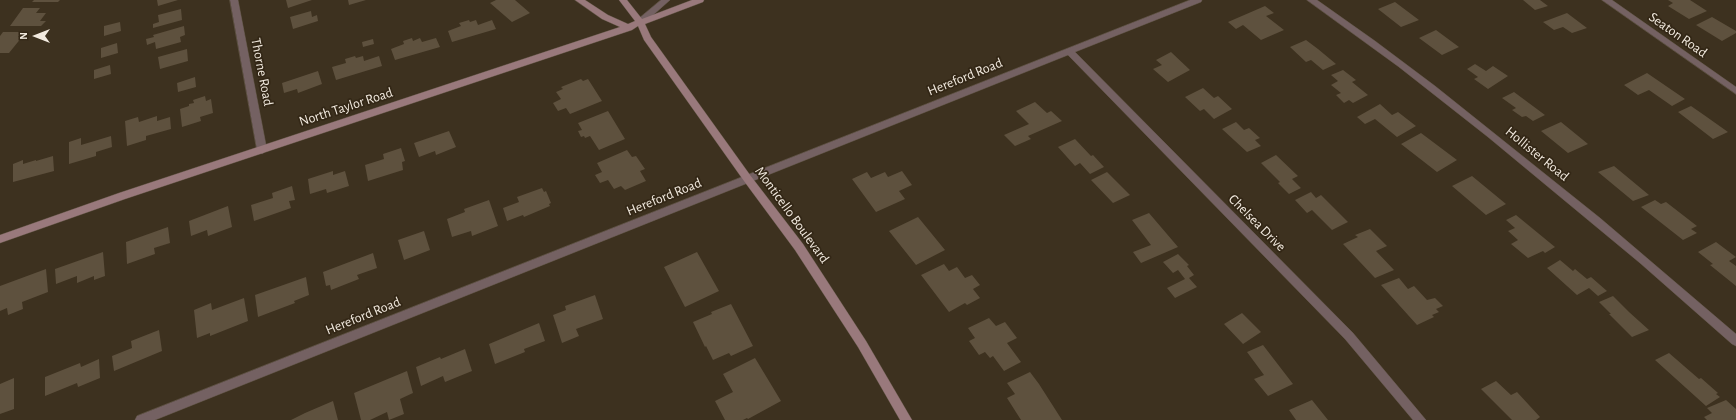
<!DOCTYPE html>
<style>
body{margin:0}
#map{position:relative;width:1736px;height:420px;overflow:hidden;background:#3d311f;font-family:"Alegreya Sans",sans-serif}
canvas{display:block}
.north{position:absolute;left:16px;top:16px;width:40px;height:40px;-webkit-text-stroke:3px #332716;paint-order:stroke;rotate:270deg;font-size:11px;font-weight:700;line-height:16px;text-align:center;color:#f2eadf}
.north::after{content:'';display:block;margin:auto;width:14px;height:18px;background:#f2eadf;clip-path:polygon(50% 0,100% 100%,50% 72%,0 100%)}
</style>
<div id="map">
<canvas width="1736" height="420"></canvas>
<div class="north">N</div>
</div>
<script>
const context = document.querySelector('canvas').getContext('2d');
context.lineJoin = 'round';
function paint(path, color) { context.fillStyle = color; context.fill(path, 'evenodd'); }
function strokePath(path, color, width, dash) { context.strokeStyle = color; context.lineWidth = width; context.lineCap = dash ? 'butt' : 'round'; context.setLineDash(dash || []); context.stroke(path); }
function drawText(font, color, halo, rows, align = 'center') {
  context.font = font + ' "Alegreya Sans",sans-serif'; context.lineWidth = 3.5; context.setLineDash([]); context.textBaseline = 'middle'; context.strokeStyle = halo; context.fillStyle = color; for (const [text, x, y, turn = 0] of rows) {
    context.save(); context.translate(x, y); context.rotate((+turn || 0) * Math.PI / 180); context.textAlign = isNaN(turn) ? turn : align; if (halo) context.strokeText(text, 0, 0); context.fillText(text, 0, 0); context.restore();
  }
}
const building = new Path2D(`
 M 34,0 L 60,0 L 58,2 L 32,2 Z
 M 157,0 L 178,0 L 158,6 Z
 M 286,0 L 312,0 L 288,8 Z
 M 348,0 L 366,0 L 349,5 Z
 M 496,0 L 515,0 L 530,13 L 512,22 L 490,3 Z
 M 1523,0 L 1540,0 L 1548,6 L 1535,10 Z
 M 1668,0 L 1690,0 L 1707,11 L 1689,19 L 1668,6 L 1673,3 Z
 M 1395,2 L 1419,20 L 1401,27 L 1378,9 Z
 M 1265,6 L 1274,13 L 1266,16 L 1284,30 L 1261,40 L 1243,25 L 1236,29 L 1228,22 Z
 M 23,8 L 40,8 L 36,13 L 46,13 L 40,21 L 46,21 L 41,26 L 10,26 Z
 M 181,9 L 182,20 L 153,28 L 153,24 L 159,22 L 158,15 Z
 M 311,11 L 312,17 L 317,15 L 318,21 L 293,29 L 290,17 Z
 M 1567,13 L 1587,28 L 1572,33 L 1563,27 L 1554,30 L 1543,22 Z
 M 1712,17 L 1736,31 L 1736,33 L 1722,41 L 1696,25 Z
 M 469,20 L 470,22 L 476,20 L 478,25 L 492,20 L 496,29 L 452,42 L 448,31 L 461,26 L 459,23 Z
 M 120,22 L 121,31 L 104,36 L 104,26 Z
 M 184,26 L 185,35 L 180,37 L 181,42 L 156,49 L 155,42 L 147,45 L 146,39 L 154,37 L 153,35 Z
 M 1436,30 L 1459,47 L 1442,55 L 1419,38 Z
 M 3,32 L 22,32 L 18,37 L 22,37 L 9,53 L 0,53 L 0,36 Z
 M 412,38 L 413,41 L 420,38 L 422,42 L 436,38 L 440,47 L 395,60 L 391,49 L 404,44 L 403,41 Z
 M 373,39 L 374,44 L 363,47 L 362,42 Z
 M 1306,40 L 1318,49 L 1336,64 L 1323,70 L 1311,60 L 1306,62 L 1290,47 Z
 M 117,43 L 118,53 L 101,58 L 101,48 Z
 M 187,49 L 188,61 L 160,69 L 158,57 Z
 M 1171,52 L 1190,70 L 1168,82 L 1153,69 L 1162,65 L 1156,60 Z
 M 355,56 L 356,58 L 363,56 L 364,61 L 379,56 L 382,66 L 336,80 L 332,67 L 346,63 L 345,59 Z
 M 1475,64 L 1486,71 L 1493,66 L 1508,76 L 1488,89 L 1474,79 L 1478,77 L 1467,69 Z
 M 110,65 L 111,74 L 94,79 L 94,70 Z
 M 1343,70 L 1356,80 L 1352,82 L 1368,95 L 1353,103 L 1349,100 L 1344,103 L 1336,95 L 1341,93 L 1331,85 L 1338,81 L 1331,75 Z
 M 318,71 L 322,84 L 298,93 L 297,89 L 284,93 L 282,83 Z
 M 1647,73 L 1685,99 L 1672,106 L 1649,90 L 1638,95 L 1624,85 Z
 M 195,77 L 196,87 L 178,92 L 177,83 Z
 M 581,79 L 583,81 L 588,79 L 602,101 L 570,114 L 566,108 L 558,111 L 553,103 L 561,99 L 556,92 L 563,89 L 561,87 Z
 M 1203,88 L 1214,98 L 1218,96 L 1232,109 L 1214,119 L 1204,109 L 1200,111 L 1185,97 Z
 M 1514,92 L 1545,115 L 1533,121 L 1526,116 L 1522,117 L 1512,110 L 1516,108 L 1502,98 Z
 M 205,96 L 206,101 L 211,99 L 213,113 L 200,117 L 201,121 L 182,127 L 180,109 L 189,106 L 189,104 L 194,103 L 193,100 Z
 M 1035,102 L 1047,113 L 1051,111 L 1062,121 L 1028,136 L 1031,139 L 1015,146 L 1004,135 L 1029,124 L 1016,111 Z
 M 1380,104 L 1392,115 L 1398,112 L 1416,126 L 1397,137 L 1375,119 L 1365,124 L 1357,117 Z
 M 1691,106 L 1704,115 L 1728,132 L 1713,139 L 1678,112 Z
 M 608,111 L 625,139 L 599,150 L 590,136 L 585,138 L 584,136 L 581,137 L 578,131 L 582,130 L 578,123 Z
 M 157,116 L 157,121 L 170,117 L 171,129 L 146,136 L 146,140 L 127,146 L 125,121 L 138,117 L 139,122 Z
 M 1236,122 L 1244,130 L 1249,128 L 1260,138 L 1255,140 L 1261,146 L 1247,152 L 1222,129 Z
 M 1561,122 L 1588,144 L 1568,153 L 1541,131 Z
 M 449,131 L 456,147 L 436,155 L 435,151 L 419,157 L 414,143 Z
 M 1421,133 L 1457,160 L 1437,172 L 1401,144 Z
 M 111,136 L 112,147 L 96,152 L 96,156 L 69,164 L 69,142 L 81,138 L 81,145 Z
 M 1075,139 L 1091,156 L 1093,155 L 1104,167 L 1090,174 L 1080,163 L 1075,166 L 1058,147 Z
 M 401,148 L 405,161 L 402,162 L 403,170 L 368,181 L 365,165 L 384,159 L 383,154 Z
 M 627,150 L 632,157 L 636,156 L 645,169 L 640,171 L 646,181 L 625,190 L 621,186 L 614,189 L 608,180 L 600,183 L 595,175 L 602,172 L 597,163 Z
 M 1276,155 L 1298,176 L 1292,179 L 1301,188 L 1289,194 L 1278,183 L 1280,182 L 1261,163 Z
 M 53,156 L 54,171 L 13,182 L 13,164 L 23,160 L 23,164 L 36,160 L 36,161 Z
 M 1614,166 L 1649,195 L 1633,201 L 1598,172 Z
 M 333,171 L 333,175 L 345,171 L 349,186 L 327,193 L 326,189 L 310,194 L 308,179 Z
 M 902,171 L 912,185 L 899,191 L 905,199 L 876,212 L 852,179 L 867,172 L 871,178 L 885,172 L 888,177 Z
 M 1107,172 L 1130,195 L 1113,203 L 1091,180 Z
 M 1472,176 L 1506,204 L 1486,215 L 1452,186 Z
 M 292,186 L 295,200 L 289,201 L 291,208 L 254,221 L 251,205 L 273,198 L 272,193 Z
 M 542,188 L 544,192 L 546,191 L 551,203 L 549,204 L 550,206 L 524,217 L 523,215 L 507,221 L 503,208 L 519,202 L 517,197 Z
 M 1311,192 L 1316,198 L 1321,195 L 1348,222 L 1332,230 L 1312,210 L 1307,213 L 1295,200 Z
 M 489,200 L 498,226 L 472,236 L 471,231 L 452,237 L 447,219 L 465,212 L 464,209 Z
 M 1655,200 L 1661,204 L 1666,202 L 1697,226 L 1691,229 L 1697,233 L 1683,240 L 1641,207 Z
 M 228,206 L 232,227 L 208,236 L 207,230 L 191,236 L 189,221 Z
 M 1149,213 L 1178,247 L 1141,263 L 1133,252 L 1151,245 L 1132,220 Z
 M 1516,215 L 1555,247 L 1545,253 L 1543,251 L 1528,258 L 1511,244 L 1518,240 L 1508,231 L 1515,228 L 1506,220 Z
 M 918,217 L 945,250 L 916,265 L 889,231 Z
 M 168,227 L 170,243 L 154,248 L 155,254 L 127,264 L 126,242 Z
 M 1370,229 L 1387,246 L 1376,251 L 1394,270 L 1375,278 L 1343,244 L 1358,237 L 1355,235 Z
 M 424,231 L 430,250 L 404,260 L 398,240 Z
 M 1716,242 L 1736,257 L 1729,261 L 1736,266 L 1736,286 L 1710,265 L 1713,264 L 1698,252 Z
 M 103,252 L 105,276 L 94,280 L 94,276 L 77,283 L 77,276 L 56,284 L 55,269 Z
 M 697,252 L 719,291 L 685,307 L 664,267 Z
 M 373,253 L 377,268 L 357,275 L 359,279 L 331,290 L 330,285 L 326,286 L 323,272 Z
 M 1178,254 L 1189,265 L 1187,266 L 1194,275 L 1189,278 L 1197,287 L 1175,298 L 1167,288 L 1185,279 L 1178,270 L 1173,273 L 1163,262 Z
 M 1560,260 L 1573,271 L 1575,269 L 1587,279 L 1591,277 L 1607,291 L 1598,296 L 1589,288 L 1577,295 L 1547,268 Z
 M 944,264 L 949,271 L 957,267 L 965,278 L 972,275 L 980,285 L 973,289 L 980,298 L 967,305 L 965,303 L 949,312 L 921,275 Z
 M 46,269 L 48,292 L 22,302 L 23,309 L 8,315 L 7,308 L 0,311 L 0,286 Z
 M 306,277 L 309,295 L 294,301 L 295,303 L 258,317 L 255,295 Z
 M 1399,278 L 1408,289 L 1414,286 L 1427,300 L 1435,298 L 1443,306 L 1436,309 L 1439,312 L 1432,315 L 1434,317 L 1417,325 L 1381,285 Z
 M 595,295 L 603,319 L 576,329 L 579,336 L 562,343 L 553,315 L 566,310 L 565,306 Z
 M 1613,296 L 1629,312 L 1649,330 L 1632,337 L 1609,314 L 1611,314 L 1599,302 Z
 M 244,298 L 248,321 L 210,336 L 210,333 L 197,338 L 194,310 L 211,303 L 212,310 Z
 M 731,304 L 753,346 L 731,356 L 729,353 L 713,360 L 706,346 L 705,347 L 693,322 L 712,314 L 711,312 Z
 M 1242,313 L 1261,332 L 1243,344 L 1224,324 Z
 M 989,318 L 996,326 L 1005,322 L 1017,338 L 1007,343 L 1021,362 L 1004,371 L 993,356 L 990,358 L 985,352 L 979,355 L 969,341 L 975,338 L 968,328 Z
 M 539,323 L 545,341 L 524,349 L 525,352 L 495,364 L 489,344 Z
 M 159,330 L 162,351 L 114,371 L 112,356 L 132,348 L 131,341 Z
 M 1263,345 L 1293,384 L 1268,396 L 1254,379 L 1264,375 L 1247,352 Z
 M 465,349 L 472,371 L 445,382 L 443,376 L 421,386 L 416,367 L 440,357 L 441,359 Z
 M 1669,353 L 1699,379 L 1701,378 L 1718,393 L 1716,394 L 1720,397 L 1706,406 L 1655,360 Z
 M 755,358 L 781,401 L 748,419 L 747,418 L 743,420 L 725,420 L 715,401 L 733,392 L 723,374 Z
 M 99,359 L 100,378 L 78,387 L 77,383 L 45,396 L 45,377 L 80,363 L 81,367 Z
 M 407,371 L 413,393 L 400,399 L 404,414 L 389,420 L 387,412 L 370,420 L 361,420 L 354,393 Z
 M 1030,372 L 1039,384 L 1062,420 L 1021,420 L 1007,398 L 1015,394 L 1007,383 Z
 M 14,378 L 14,409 L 0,414 L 0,384 Z
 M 1496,381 L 1511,395 L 1517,392 L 1540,417 L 1536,420 L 1512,420 L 1481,389 Z
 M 1312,400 L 1328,420 L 1296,420 L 1289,410 Z
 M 1726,400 L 1736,409 L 1736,420 L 1707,420 L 1704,417 L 1712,413 L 1707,408 Z
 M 333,401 L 338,420 L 291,420 L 305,413 Z`);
const street = new Path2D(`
 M 230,0 L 238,0 L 267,150 L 262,154 L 257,150 Z
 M 661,0 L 670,0 L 643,24 L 637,24 L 636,22 L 637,20 Z
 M 1190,0 L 1202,0 L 1201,2 L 1075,52 L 1353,333 L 1426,420 L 1413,420 L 1345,339 L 1068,55 L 155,420 L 135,420 L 137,416 Z
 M 1307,0 L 1317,0 L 1375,41 L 1435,86 L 1600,218 L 1736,334 L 1736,346 L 1732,344 L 1640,263 L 1488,137 L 1399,67 Z
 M 1602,0 L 1612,0 L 1736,87 L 1736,94 Z`);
const secondary = new Path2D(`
 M 575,0 L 585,0 L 608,15 L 628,24 L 635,21 L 619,0 L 627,0 L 642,19 L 692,0 L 704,0 L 703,2 L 645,24 L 651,37 L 750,175 L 803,244 L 866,341 L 912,420 L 900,420 L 858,347 L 795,250 L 744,181 L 644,40 L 638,26 L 632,30 L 125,199 L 0,243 L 0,235 L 119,193 L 620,27 L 602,19 Z`);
const streetNames = [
 ["Seaton Road",1678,35,35],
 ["Thorne Road",262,72,79],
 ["Hereford Road",965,77,-22],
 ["North Taylor Road",346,107,-18],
 ["Hollister Road",1537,154,39],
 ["Hereford Road",664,197,-22],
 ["Monticello Boulevard",792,215,54],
 ["Chelsea Drive",1257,223,45],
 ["Hereford Road",363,316,-22]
];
paint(building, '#5e513e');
strokePath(street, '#5a4f3e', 1);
strokePath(secondary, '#5a4f3e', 1);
paint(street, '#746162');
paint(secondary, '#99797c');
drawText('14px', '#f2eadf', '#332716', streetNames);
</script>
